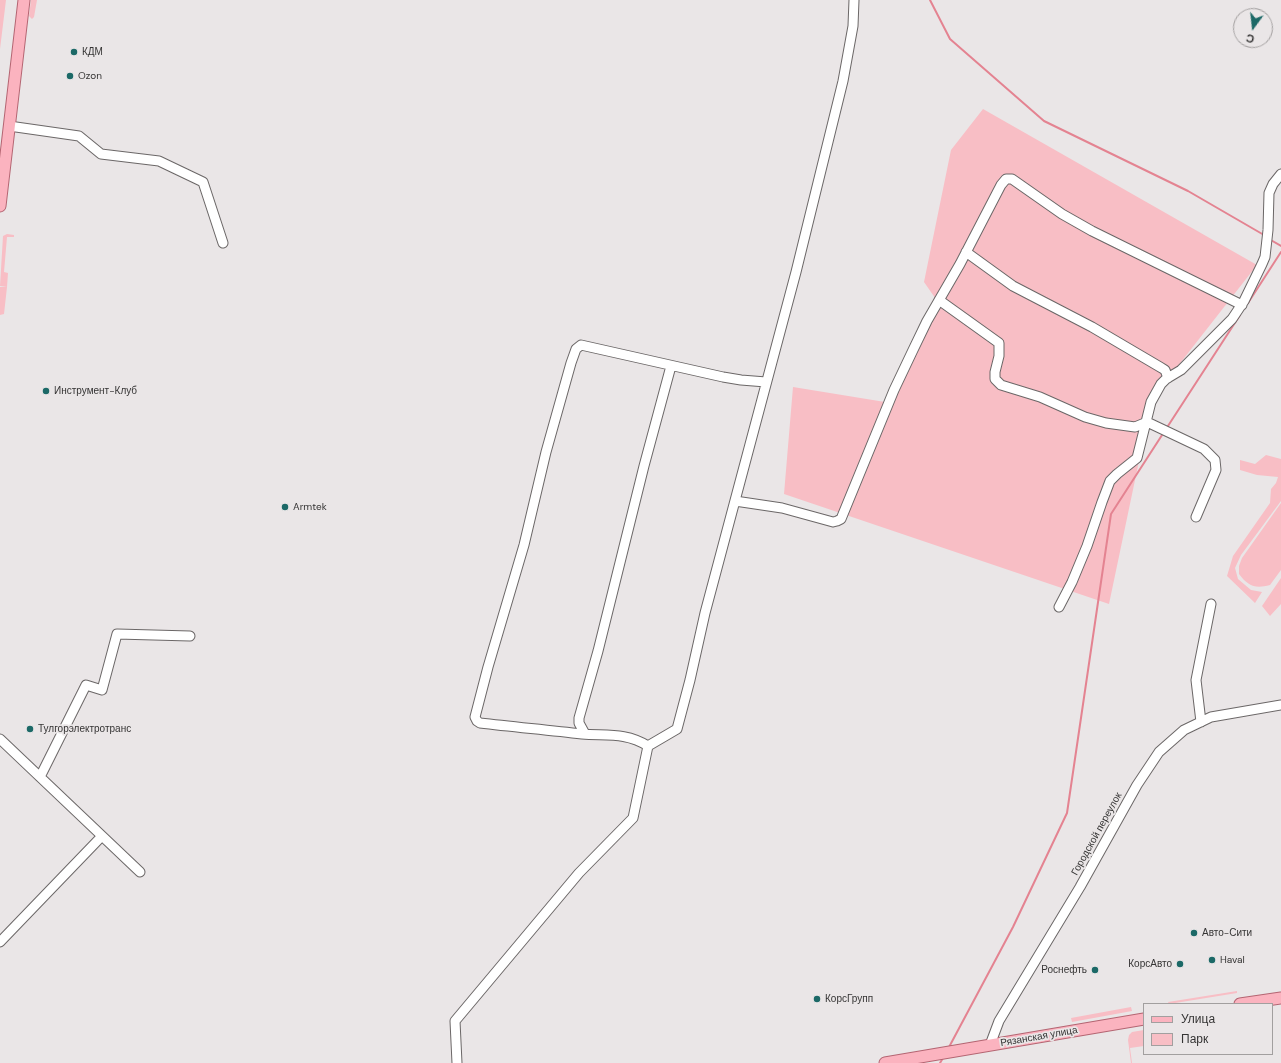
<!DOCTYPE html>
<meta charset="utf-8">
<style>
body{margin:0}
#map{position:relative;width:1281px;height:1063px;overflow:hidden;background:#eae6e7;font-family:"DM Sans",sans-serif}
canvas{display:block}
.legend{position:absolute;left:1143px;top:1003px;width:130px;height:52px;box-sizing:border-box;background:#eae6e7;border:1px solid #a29f9f;margin:0;padding:5px 7px;list-style:none;font-size:12px;color:#353434}
.legend li{display:flex;align-items:center;gap:8px;height:20px}
.legend b{width:20px;border:1px solid #a29f9f}
.north{position:absolute;left:1233px;top:8px;width:40px;height:40px;box-sizing:border-box;background:#eae6e7;border:1px solid #a29f9f;border-radius:50%;rotate:195deg;font-size:11px;font-weight:700;line-height:16px;text-align:center;color:#353434}
.north::after{content:'';display:block;margin:auto;width:14px;height:18px;background:#1c6967;clip-path:polygon(50% 0,100% 100%,50% 72%,0 100%)}
</style>
<div id="map">
<canvas width="1281" height="1063"></canvas>
<ul class="legend">
<li><b style="height:5px;background:#fbb3bf"></b>Улица</li>
<li><b style="height:11px;background:#f8bec5"></b>Парк</li>
</ul>
<div class="north">С</div>
</div>
<script>
const context = document.querySelector('canvas').getContext('2d');
context.lineJoin = 'round';
function paint(path, color) { context.fillStyle = color; context.fill(path, 'evenodd'); }
function strokePath(path, color, width, dash) { context.strokeStyle = color; context.lineWidth = width; context.lineCap = dash ? 'butt' : 'round'; context.setLineDash(dash || []); context.stroke(path); }
function drawText(font, color, halo, rows, align = 'center') {
  context.font = font + ' "DM Sans",sans-serif'; context.lineWidth = 3.5; context.setLineDash([]); context.textBaseline = 'middle'; context.strokeStyle = halo; context.fillStyle = color; for (const [text, x, y, turn = 0] of rows) {
    context.save(); context.translate(x, y); context.rotate((+turn || 0) * Math.PI / 180); context.textAlign = isNaN(turn) ? turn : align; if (halo) context.strokeText(text, 0, 0); context.fillText(text, 0, 0); context.restore();
  }
}
const green = new Path2D(`
 M 0,0 L 6,0 L 0,49 Z
 M 31,0 L 37,0 L 34,17 L 32,19 L 29,16 Z
 M 983,109 L 1257,265 L 1152,399 L 1109,604 L 784,494 L 793,387 L 885,402 L 940,305 L 924,282 L 951,150 Z
 M 7,234 L 14,235 L 14,237 L 7,237 L 4,272 L 8,273 L 7,287 L 0,286 L 3,236 Z
 M 0,287 L 7,287 L 4,314 L 0,315 Z
 M 1266,455 L 1281,459 L 1281,501 L 1241,555 L 1235,568 L 1238,579 L 1251,590 L 1262,592 L 1255,603 L 1227,576 L 1233,556 L 1270,503 L 1271,489 L 1276,483 L 1278,477 L 1257,475 L 1240,470 L 1240,460 L 1255,464 Z
 M 1281,503 L 1281,570 L 1270,585 C 1255,589 1248,586 1239,574 L 1239,566 L 1242,558 Z
 M 1281,578 L 1281,604 L 1270,616 L 1262,606 Z
 M 1237,991 L 1237,993 L 1169,1004 L 1168,1002 Z
 M 1131,1007 L 1132,1011 L 1072,1022 L 1071,1018 Z
 M 1144,1030 L 1144,1046 L 1130,1048 L 1132,1063 L 1131,1063 L 1128,1040 L 1129,1035 L 1132,1032 Z`);
const stream = new Path2D(`
 M 930,0 L 950,39 L 1044,121 L 1188,191 L 1264,235
 M 1269,239 L 1281,246
 M 1248,303 L 1281,252
 M 1166,429 L 1240,315
 M 948,1049 L 1013,927 L 1067,813 L 1111,514 L 1164,432
 M 940,1063 L 943,1058`);
const minor = new Path2D(`
 M 9,126 L 79,136 L 101,154 L 159,161 L 203,182 L 223,243
 M 966,252 L 1013,286 L 1092,327 L 1160,367 L 1165,370 L 1168,378
 M 939,300 L 999,343 L 999,356 L 995,372 L 995,379 L 1001,385 L 1040,397 L 1085,417 L 1106,423 L 1135,427 L 1147,422
 M 1147,422 L 1204,449 L 1215,460 L 1216,470 L 1196,517
 M 735,501 L 782,508 L 833,522 L 837,521 L 841,519 L 894,390 L 913,350 L 927,321 L 960,264 L 1001,185 L 1006,179 L 1012,179 L 1062,214 L 1092,231 L 1242,305
 M 1059,607 L 1072,582 L 1087,546 L 1102,502 L 1110,481 L 1117,474 L 1137,458 L 1151,402 L 1161,384 L 1166,379 L 1181,370 L 1232,319 L 1244,301 L 1262,264 L 1265,257 L 1268,230 L 1269,193 L 1273,184 L 1281,174
 M 1201,722 L 1196,680 L 1211,604
 M 585,734 L 579,723 L 579,718 L 598,651 L 644,466 L 671,366
 M 0,739 L 140,872
 M 648,746 C 626,732 606,736 582,734 C 548,730 514,727 480,723 L 477,721 L 475,717 L 488,667 L 524,545 L 546,452 L 571,363 L 576,349 L 581,345 L 723,377 L 741,380 L 766,382
 M 40,777 L 86,685 L 102,690 L 117,634 L 190,636
 M 0,942 L 102,836
 M 990,1045 L 999,1021 L 1080,887 L 1137,785 L 1159,752 L 1184,730 L 1211,717 L 1281,705
 M 457,1063 L 455,1021 L 579,873 L 633,818 L 648,746 L 677,729 L 690,680 L 705,613 L 796,272 L 843,81 L 853,26 L 854,0`);
const major = new Path2D(`
 M 0,206 L 24,0
 M 1240,1004 L 1281,998
 M 885,1063 L 1144,1019`);
const markers = [
 [74,52,4,"#1c6967"],
 [70,76,4,"#1c6967"],
 [46,391,4,"#1c6967"],
 [285,507,4,"#1c6967"],
 [30,729,4,"#1c6967"],
 [1194,933,4,"#1c6967"],
 [1212,960,4,"#1c6967"],
 [1180,964,4,"#1c6967"],
 [1095,970,4,"#1c6967"],
 [817,999,4,"#1c6967"]
];
const poiNames = [
 ["КДМ",82,52],
 ["Ozon",78,76],
 ["Инструмент-Клуб",54,391],
 ["Armtek",293,507],
 ["Тулгорэлектротранс",38,729],
 ["Авто-Сити",1202,933],
 ["Haval",1220,960],
 ["КорсАвто",1172,964,"right"],
 ["Роснефть",1087,970,"right"],
 ["КорсГрупп",825,999]
];
const streetNames = [
 ["Городской переулок",1097,834,-61],
 ["Рязанская улица",1039,1037,-10]
];
paint(green, '#f8bec5');
strokePath(stream, '#e48391', 2);
strokePath(minor, '#6b6767', 11);
strokePath(major, '#b46572', 13);
strokePath(minor, '#fff', 9);
strokePath(major, '#fbb3bf', 11);
for (const [x, y, r, color] of markers) { const dot = new Path2D(); dot.arc(x, y, r, 0, 2 * Math.PI); context.fillStyle = color; context.fill(dot); strokePath(dot, '#eae6e7', 1.5); }
drawText('10px', '#353434', '#eae6e7', poiNames, 'left');
drawText('10px', '#353434', '#eae6e7', streetNames);
</script>
